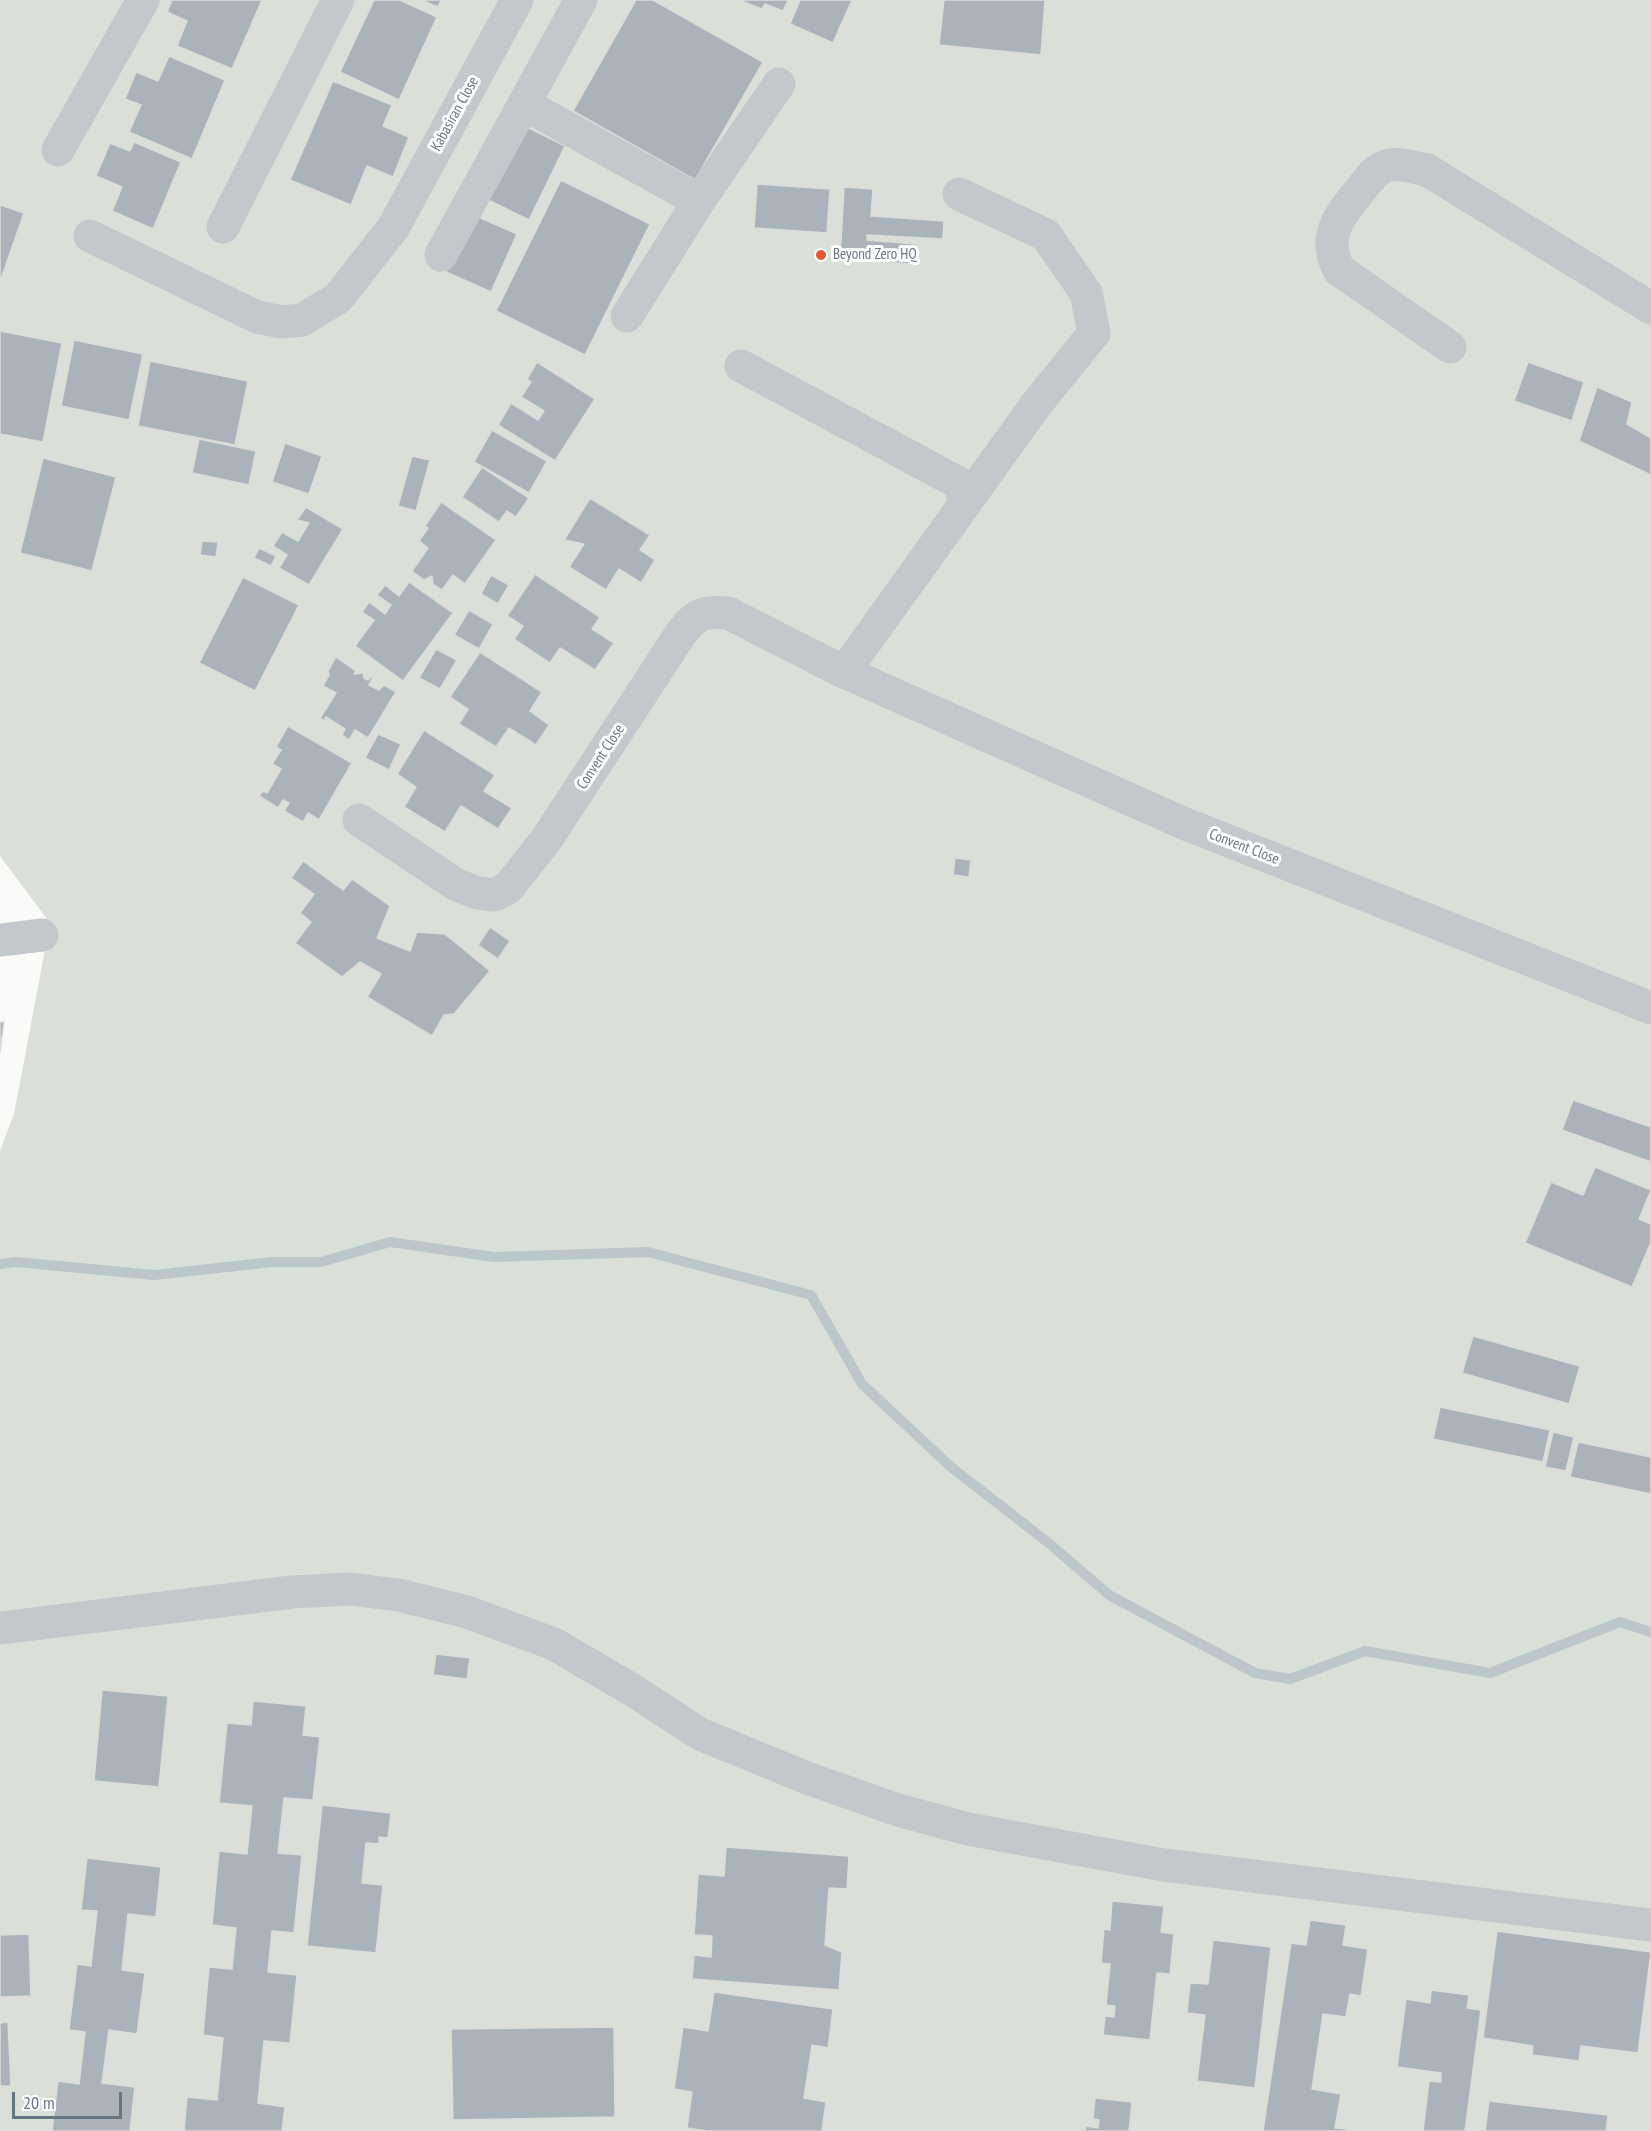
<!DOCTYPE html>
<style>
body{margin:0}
#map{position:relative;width:1651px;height:2131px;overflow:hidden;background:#fafaf8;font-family:"PT Sans Narrow",sans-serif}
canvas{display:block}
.scale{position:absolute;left:12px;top:2092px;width:110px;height:27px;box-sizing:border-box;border:3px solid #657683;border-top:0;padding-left:8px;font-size:18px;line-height:21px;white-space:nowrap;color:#657683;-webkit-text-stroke:4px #fff;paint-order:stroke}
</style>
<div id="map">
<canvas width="1651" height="2131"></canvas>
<div class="scale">20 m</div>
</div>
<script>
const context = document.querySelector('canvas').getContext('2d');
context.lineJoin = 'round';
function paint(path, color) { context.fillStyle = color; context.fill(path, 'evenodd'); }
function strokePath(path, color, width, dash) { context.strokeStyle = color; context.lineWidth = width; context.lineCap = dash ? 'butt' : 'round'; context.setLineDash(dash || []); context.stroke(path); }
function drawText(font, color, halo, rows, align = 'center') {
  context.font = font + ' "PT Sans Narrow",sans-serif'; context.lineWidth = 6; context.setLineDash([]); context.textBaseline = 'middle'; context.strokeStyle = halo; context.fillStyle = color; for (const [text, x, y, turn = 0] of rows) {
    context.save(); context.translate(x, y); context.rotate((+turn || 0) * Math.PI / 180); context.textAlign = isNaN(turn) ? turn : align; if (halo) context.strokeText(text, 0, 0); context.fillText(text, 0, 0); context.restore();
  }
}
const green = new Path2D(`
 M 0,0 L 1651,0 L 1651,2131 L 0,2131 L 0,1151 L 14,1114 L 50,923 L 0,856 Z`);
const stream = new Path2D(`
 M 0,1264 L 16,1262 L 154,1275 L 272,1262 L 321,1262 L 390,1242 L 494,1257 L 648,1252 L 811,1295 L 862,1384 L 951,1467 L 1050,1544 L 1109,1595 L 1255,1673 L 1290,1679 L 1365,1651 L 1490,1673 L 1620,1622 L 1651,1632`);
const building = new Path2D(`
 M 172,0 L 262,0 L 232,69 L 177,46 L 187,21 L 167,12 Z
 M 374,0 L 400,0 L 437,17 L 399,100 L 340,72 Z
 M 421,0 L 441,0 L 438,7 Z
 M 636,0 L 653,0 L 763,62 L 695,180 L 573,111 Z
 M 739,0 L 788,0 L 783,11 L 765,4 L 762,9 Z
 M 800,0 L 852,0 L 833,43 L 790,24 Z
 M 944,0 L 1045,0 L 1041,55 L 939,45 Z
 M 169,56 L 225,80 L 192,159 L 129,132 L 141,105 L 125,99 L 136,72 L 158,81 Z
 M 333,81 L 392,105 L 383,126 L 409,137 L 393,177 L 367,166 L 351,205 L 290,180 Z
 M 521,124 L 565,146 L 529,220 L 484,198 Z
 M 134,142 L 181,162 L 153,229 L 112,211 L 122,187 L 96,176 L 110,143 L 130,151 Z
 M 561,180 L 650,224 L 585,355 L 496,311 Z
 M 757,184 L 830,189 L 827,233 L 754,228 Z
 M 844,187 L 873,189 L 871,216 L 944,221 L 943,239 L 867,235 L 867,240 L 916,244 L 915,264 L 840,260 Z
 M 0,205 L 24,213 L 1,279 L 0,279 Z
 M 472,214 L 517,234 L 491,292 L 446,272 Z
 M 0,331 L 62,343 L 43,442 L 0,434 Z
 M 74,340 L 143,354 L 129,420 L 61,406 Z
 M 150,361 L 248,381 L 235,445 L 138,426 Z
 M 537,362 L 595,399 L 555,461 L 498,425 L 511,403 L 538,420 L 544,411 L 521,397 L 531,382 L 527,379 Z
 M 1528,362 L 1584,382 L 1572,421 L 1514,401 Z
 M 1597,387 L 1632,402 L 1627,424 L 1651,438 L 1651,475 L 1579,441 Z
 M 492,430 L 547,461 L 529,493 L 474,462 Z
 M 199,439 L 256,451 L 249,485 L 192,473 Z
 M 285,443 L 322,456 L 309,494 L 272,482 Z
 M 412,456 L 430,460 L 416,511 L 398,506 Z
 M 43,458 L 116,477 L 92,571 L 20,553 Z
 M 482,467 L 529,498 L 516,517 L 507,511 L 499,522 L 462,497 Z
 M 590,498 L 650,535 L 640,550 L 655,560 L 641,583 L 619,569 L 606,590 L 569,567 L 584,544 L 564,540 Z
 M 441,502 L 496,540 L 465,584 L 453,575 L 442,590 L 433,584 L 432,576 L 424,580 L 412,571 L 428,548 L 419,541 L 428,528 L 425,526 Z
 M 306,507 L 343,529 L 309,585 L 279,568 L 287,555 L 273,546 L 282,532 L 298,541 L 309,523 L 297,520 Z
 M 202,541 L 218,542 L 216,557 L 200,555 Z
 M 259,548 L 276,556 L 271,566 L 254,558 Z
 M 535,574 L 600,617 L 592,629 L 614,643 L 595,670 L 560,648 L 550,663 L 514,639 L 523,626 L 507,616 Z
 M 491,575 L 509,585 L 498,604 L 481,594 Z
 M 243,577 L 299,605 L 255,691 L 199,663 Z
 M 409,582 L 453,613 L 403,681 L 355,646 L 374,620 L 362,612 L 369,602 L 385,614 L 391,605 L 377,595 L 385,585 L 399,596 Z
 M 469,610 L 493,624 L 479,649 L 454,635 Z
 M 436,649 L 457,660 L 440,689 L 419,678 Z
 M 480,652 L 542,692 L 530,711 L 549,725 L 536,745 L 509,728 L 496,747 L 459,724 L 468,709 L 450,697 Z
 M 336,657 L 356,671 L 354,674 L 363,673 L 364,678 L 368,680 L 371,676 L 373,677 L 369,685 L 379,690 L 384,685 L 396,692 L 368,738 L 355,730 L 349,740 L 342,735 L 345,729 L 326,717 L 324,721 L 320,718 L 336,693 L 323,686 L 329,675 L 328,671 Z
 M 288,726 L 352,763 L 319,820 L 308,813 L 303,822 L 284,811 L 289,803 L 283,800 L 278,808 L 259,796 L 263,791 L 267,793 L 281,769 L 272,764 L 281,750 L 276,747 Z
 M 424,730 L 495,775 L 484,791 L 512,808 L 498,829 L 461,806 L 445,832 L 404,807 L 416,787 L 397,774 Z
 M 378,734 L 401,744 L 389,770 L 365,758 Z
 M 955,858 L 971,860 L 969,877 L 953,875 Z
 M 303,861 L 343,890 L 352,879 L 390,906 L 377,938 L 410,951 L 417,932 L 445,934 L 490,971 L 454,1014 L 444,1015 L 432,1036 L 367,997 L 381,974 L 360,962 L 342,977 L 295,943 L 311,922 L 300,913 L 314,894 L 291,878 Z
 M 490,927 L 510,941 L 498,959 L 478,945 Z
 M 0,1022 L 4,1022 L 0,1053 Z
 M 1573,1100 L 1651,1127 L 1651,1162 L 1562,1130 Z
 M 1595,1167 L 1651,1190 L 1639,1219 L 1651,1224 L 1651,1242 L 1632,1287 L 1525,1243 L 1551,1182 L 1583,1195 Z
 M 1473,1336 L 1580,1366 L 1569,1404 L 1462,1373 Z
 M 1440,1407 L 1550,1430 L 1543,1462 L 1433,1439 Z
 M 1553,1432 L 1574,1437 L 1566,1471 L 1545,1467 Z
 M 1578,1442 L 1651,1457 L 1651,1494 L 1570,1477 Z
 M 436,1654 L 470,1658 L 467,1679 L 433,1675 Z
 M 102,1690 L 168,1696 L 159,1787 L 94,1781 Z
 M 253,1701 L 306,1706 L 303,1735 L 320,1737 L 313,1800 L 284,1798 L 278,1853 L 302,1855 L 294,1933 L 272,1931 L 268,1972 L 297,1975 L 290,2043 L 264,2041 L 258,2103 L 285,2107 L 282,2131 L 184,2131 L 187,2097 L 217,2100 L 223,2038 L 203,2035 L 209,1967 L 232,1969 L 236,1928 L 212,1925 L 219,1851 L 247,1854 L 252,1806 L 219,1803 L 227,1723 L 251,1725 Z
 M 322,1805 L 391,1813 L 388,1838 L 379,1837 L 379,1844 L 366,1843 L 362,1883 L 383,1885 L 376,1953 L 307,1946 Z
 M 726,1847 L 849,1856 L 847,1889 L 829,1888 L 825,1945 L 842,1952 L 839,1990 L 692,1979 L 694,1955 L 711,1957 L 712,1936 L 694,1935 L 698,1874 L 724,1876 Z
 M 87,1858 L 161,1867 L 156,1917 L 128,1914 L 122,1970 L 145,1973 L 137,2034 L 109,2030 L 102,2083 L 135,2087 L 130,2131 L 52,2131 L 58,2081 L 79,2084 L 85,2032 L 69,2030 L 77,1964 L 91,1966 L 97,1911 L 81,1910 Z
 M 1112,1901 L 1164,1906 L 1161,1932 L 1174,1934 L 1170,1974 L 1157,1973 L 1150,2040 L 1103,2035 L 1105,2016 L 1114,2017 L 1115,2006 L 1106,2005 L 1110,1964 L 1101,1963 L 1104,1929 L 1110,1930 Z
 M 1310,1920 L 1346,1925 L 1343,1945 L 1368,1949 L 1361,1996 L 1350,1994 L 1346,2017 L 1323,2014 L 1312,2089 L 1341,2094 L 1335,2128 L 1346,2129 L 1346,2131 L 1263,2131 L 1291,1943 L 1306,1945 Z
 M 1497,1931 L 1651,1952 L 1638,2053 L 1581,2046 L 1579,2061 L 1532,2055 L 1533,2046 L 1483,2038 Z
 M 29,1934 L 31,1996 L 0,1997 L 0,1935 Z
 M 1213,1940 L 1271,1947 L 1255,2088 L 1197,2081 L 1205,2015 L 1187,2013 L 1190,1983 L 1208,1984 Z
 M 1431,1990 L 1469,1995 L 1467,2008 L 1481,2010 L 1465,2131 L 1423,2131 L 1429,2081 L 1441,2082 L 1441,2073 L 1397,2067 L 1406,1999 L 1430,2003 Z
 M 714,1992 L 833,2009 L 828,2048 L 812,2045 L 804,2098 L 826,2102 L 822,2131 L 707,2131 L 687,2128 L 692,2092 L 674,2089 L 683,2027 L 708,2031 Z
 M 8,2022 L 11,2086 L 0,2086 L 0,2023 Z
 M 614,2027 L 615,2117 L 453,2120 L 451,2029 Z
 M 1095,2098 L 1132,2102 L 1129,2131 L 1085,2131 L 1086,2126 L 1098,2128 L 1099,2120 L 1093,2119 Z
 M 1489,2101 L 1608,2115 L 1606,2131 L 1485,2131 Z`);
const minor = new Path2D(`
 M 524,104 L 699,201
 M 58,150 L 143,0
 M 223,227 L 338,0
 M 90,236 L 257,317 L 282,322 L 302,320 L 338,298 L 393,228 L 517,0
 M 441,255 L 581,0
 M 627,316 L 699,201 L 779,84
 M 1450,347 L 1339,270 C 1321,235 1341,214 1362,188 C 1370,178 1377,167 1390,165 C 1402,163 1415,168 1427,170 L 1651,308
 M 741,366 L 959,483 L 965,503
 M 844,672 L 1035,406 L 1094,333 L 1086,293 L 1046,235 L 959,194
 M 359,820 L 455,884 L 477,893 L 495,895 L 508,888 L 546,840 L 680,635 C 696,614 701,611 728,613 L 844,672 L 1183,823 L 1651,1008
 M 0,940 L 42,935
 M 0,1628 L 292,1592 L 350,1589 L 398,1595 L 467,1612 L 554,1644 L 634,1691 L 700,1734 L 807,1778 L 898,1810 L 968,1829 L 1164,1865 L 1651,1925`);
const markers = [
 [821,255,6,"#e4572e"]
];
const streetNames = [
 ["Kabasiran Close",455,114,-61],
 ["Convent Close",601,757,-57],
 ["Convent Close",1244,847,21]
];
const poiNames = [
 ["Beyond Zero HQ",833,255]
];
paint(green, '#dadfd7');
strokePath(stream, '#bbc7cb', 10);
paint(building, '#aab3b9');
strokePath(building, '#dcdcda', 1.5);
strokePath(minor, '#c3c8cc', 33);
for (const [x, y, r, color] of markers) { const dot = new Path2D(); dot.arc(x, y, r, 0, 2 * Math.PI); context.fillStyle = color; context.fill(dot); strokePath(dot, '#fff', 2); }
drawText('15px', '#657683', '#fff', streetNames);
drawText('15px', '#657683', '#fff', poiNames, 'left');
</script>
